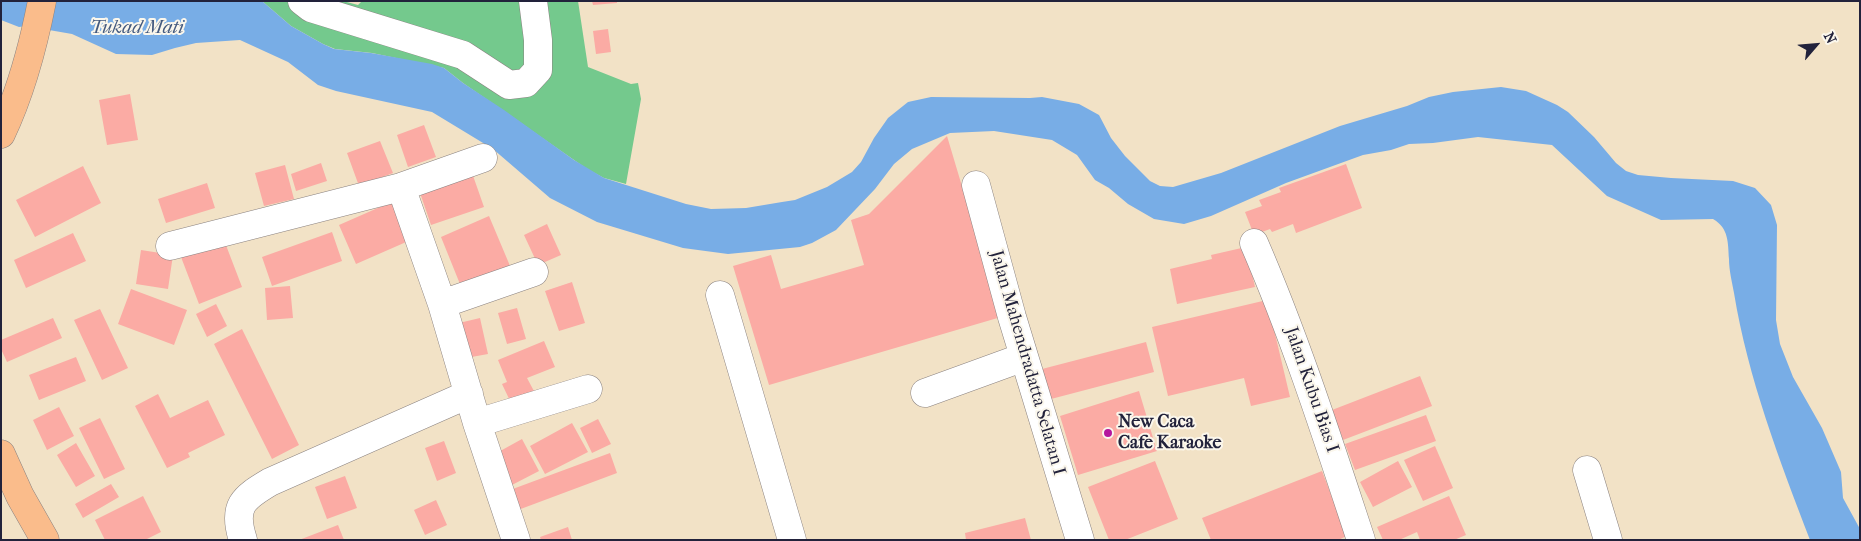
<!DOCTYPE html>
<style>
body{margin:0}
#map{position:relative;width:1861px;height:541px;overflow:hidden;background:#f2e2c6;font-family:"IM FELL French Canon",serif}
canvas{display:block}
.frame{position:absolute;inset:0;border:2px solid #22223b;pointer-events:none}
.north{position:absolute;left:1791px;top:20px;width:50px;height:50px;-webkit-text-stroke:4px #fbf7ec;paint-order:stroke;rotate:63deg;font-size:14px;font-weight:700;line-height:20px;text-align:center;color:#22223b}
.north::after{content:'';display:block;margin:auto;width:18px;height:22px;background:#22223b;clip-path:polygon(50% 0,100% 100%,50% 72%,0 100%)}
</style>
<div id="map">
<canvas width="1861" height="541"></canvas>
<div class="frame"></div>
<div class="north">N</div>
</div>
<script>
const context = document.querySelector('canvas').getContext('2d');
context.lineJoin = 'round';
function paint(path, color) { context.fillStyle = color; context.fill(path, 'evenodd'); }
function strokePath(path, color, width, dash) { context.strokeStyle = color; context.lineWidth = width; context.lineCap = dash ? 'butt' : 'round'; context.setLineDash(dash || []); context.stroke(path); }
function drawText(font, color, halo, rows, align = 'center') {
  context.font = font + ' "IM FELL French Canon",serif'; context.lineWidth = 4; context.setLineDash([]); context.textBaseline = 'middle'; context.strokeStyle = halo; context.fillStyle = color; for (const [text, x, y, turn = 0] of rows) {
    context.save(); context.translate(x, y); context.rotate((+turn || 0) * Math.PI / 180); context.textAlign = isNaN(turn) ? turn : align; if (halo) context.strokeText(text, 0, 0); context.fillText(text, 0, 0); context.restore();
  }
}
const green = new Path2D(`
 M 262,1 L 343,1 L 358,5 L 362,1 L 578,1 L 588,67 L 631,84 L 638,83 L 641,99 L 626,184 L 604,178 L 587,169 L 463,83 L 444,68 L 372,53 L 335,49 L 323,44 L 291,26 Z`);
const water = new Path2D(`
 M 1,1 L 262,1 L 291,26 L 323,44 L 334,49 L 371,53 L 432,64 L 444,68 L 463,83 L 504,110 L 574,160 L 604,178 L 686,204 L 711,209 L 746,208 L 782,202 L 795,200 L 827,187 L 852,172 L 861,162 L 874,138 L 888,118 L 908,102 L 931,97 L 1030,98 L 1042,97 L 1079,104 L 1099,115 L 1111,138 L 1125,156 L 1150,181 L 1160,186 L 1173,187 L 1221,173 L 1340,126 L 1407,106 L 1429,97 L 1453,92 L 1501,87 L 1526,91 L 1557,105 L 1568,112 L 1594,137 L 1616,163 L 1626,171 L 1638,175 L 1671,178 L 1733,181 L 1755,188 L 1771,205 L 1777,225 L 1776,320 L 1780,344 L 1793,377 L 1822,428 L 1841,472 L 1843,498 L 1860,529 L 1860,540 L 1810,540 C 1779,459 1748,378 1734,293 C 1732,282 1729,270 1729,259 C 1728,243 1729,228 1713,219 L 1661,220 L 1607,196 L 1552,145 L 1478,137 L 1433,143 L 1409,144 L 1391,150 L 1363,155 L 1286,183 L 1211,216 L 1184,224 L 1154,219 L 1128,204 L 1109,188 L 1095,180 L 1077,155 L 1052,140 L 994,131 L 950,133 L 912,149 L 894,164 L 875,189 L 836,230 L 812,243 L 800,247 L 728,254 L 683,248 L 597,222 L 550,198 L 493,149 L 432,112 L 336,91 L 318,85 L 288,62 L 240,40 L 196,43 L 175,48 L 152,55 L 116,54 L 72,34 L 26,26 L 19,27 L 1,20 Z`);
const building = new Path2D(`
 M 592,1 L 617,1 L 617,3 L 593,5 Z
 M 608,29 L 611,52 L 596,54 L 593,31 Z
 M 130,94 L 138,140 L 107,145 L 99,100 Z
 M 424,125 L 436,157 L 408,167 L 397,135 Z
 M 947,136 L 1001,317 L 769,385 L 733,266 L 771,255 L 781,289 L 864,265 L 851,220 L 869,214 Z
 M 380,141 L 393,173 L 359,186 L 347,153 Z
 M 321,163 L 327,181 L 296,191 L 291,174 Z
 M 1346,164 L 1362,208 L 1296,233 L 1293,224 L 1272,232 L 1270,229 L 1254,235 L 1245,212 L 1262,206 L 1259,200 L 1281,192 L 1279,188 Z
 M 285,165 L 294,199 L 264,206 L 255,173 Z
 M 83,166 L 101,203 L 35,237 L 16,200 Z
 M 471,170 L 484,207 L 431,225 L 418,187 Z
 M 207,183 L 215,208 L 166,223 L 158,199 Z
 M 396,200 L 413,239 L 356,264 L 339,225 Z
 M 489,216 L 513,273 L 464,294 L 441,237 Z
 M 547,224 L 561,255 L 538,265 L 524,235 Z
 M 332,232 L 342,261 L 272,286 L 262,257 Z
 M 73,233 L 86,261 L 26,288 L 14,260 Z
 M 224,240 L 242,287 L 199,304 L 181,257 Z
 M 1246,247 L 1255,287 L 1177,304 L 1170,269 L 1212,259 L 1211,255 Z
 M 141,250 L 173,255 L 168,289 L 136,284 Z
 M 572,282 L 585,323 L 559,331 L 545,291 Z
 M 290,286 L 293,318 L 267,320 L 265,288 Z
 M 131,289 L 187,310 L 174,345 L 118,324 Z
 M 1267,300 L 1290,397 L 1251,406 L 1244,378 L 1168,396 L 1152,327 Z
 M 216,304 L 227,326 L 207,337 L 196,314 Z
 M 517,308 L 526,339 L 507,344 L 498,313 Z
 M 100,309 L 128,368 L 102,380 L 74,320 Z
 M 53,318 L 62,338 L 7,362 L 1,349 L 1,340 Z
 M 480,318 L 488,354 L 466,358 L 459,323 Z
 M 242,329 L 299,445 L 272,459 L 214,344 Z
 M 544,341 L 555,367 L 527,378 L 535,393 L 512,405 L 502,384 L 507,382 L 498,360 Z
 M 1146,342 L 1154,372 L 1051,399 L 1042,369 Z
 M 76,357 L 86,381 L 39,400 L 29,375 Z
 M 1420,376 L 1432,406 L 1343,440 L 1332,410 Z
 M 1139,391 L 1157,451 L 1078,475 L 1060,416 Z
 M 158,394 L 170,418 L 208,400 L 225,435 L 188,453 L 190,457 L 167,468 L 135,406 Z
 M 59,407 L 74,436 L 47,450 L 33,420 Z
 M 1426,415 L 1436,441 L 1355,470 L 1345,444 Z
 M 100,418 L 125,469 L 104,479 L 79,428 Z
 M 598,419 L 611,444 L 592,453 L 580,428 Z
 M 572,423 L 588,452 L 545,474 L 530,446 Z
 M 522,439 L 539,471 L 510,486 L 493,455 Z
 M 444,441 L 456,473 L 437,481 L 425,448 Z
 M 76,443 L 95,476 L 76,487 L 57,455 Z
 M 1435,446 L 1453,488 L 1423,501 L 1404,460 Z
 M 610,453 L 617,473 L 518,510 L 510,490 Z
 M 1155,461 L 1178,519 L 1125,540 L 1109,540 L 1088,487 Z
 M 1398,461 L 1412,487 L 1373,507 L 1360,482 Z
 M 1322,471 L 1347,536 L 1338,540 L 1211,540 L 1202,518 Z
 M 345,476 L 357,508 L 327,519 L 315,487 Z
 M 111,484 L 119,497 L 83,518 L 75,504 Z
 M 143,496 L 161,532 L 145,540 L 105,540 L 95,520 Z
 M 1449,496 L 1466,535 L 1454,540 L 1420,540 L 1417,532 L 1399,540 L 1383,540 L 1377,527 Z
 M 436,500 L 447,525 L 425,535 L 414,510 Z
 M 1025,518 L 1031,540 L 966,540 L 965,533 Z
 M 338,525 L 344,540 L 299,540 Z
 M 568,527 L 572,540 L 541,540 L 540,537 Z`);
const minor = new Path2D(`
 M 302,1 L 311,8 L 463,55 L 509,85 L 526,83 L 538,70 L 538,40 L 533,1
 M 976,185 L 1012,317 L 1080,540
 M 401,187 L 442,304 L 477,423 L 516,540
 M 1254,243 C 1296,340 1328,440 1361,540
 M 170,246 L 401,187 L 483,158
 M 720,295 L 792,540
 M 442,304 L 534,272
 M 925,393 L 1024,357
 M 477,423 L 588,389
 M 1587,470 L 1608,540
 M 243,540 C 232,506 243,498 270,482 L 469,394`);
const major = new Path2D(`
 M 1,134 C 21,92 33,47 42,1
 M 1,454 L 20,496 L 45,540`);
const markers = [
 [1108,433,5,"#b5179e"]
];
const streetNames = [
 ["Jalan Mahendradatta Selatan I",1027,363,74],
 ["Jalan Kubu Bias I",1311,390,71]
];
const poiNames = [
 ["New Caca",1118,423],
 ["Cafe Karaoke",1118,444]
];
const waterNames = [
 ["Tukad Mati",137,28]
];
paint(green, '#74c98d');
paint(water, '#78ade6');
paint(building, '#fbaba4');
strokePath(minor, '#8a8280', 29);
strokePath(major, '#8a8280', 29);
strokePath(minor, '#fff', 28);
strokePath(major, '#fabc8b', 28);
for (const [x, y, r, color] of markers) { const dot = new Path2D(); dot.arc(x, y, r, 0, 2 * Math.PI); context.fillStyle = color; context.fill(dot); strokePath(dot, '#fbf7ec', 2); }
drawText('18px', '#22223b', '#fbf7ec', streetNames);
drawText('bold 18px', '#22223b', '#fbf7ec', poiNames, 'left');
drawText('italic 19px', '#445a7f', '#fbf7ec', waterNames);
</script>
